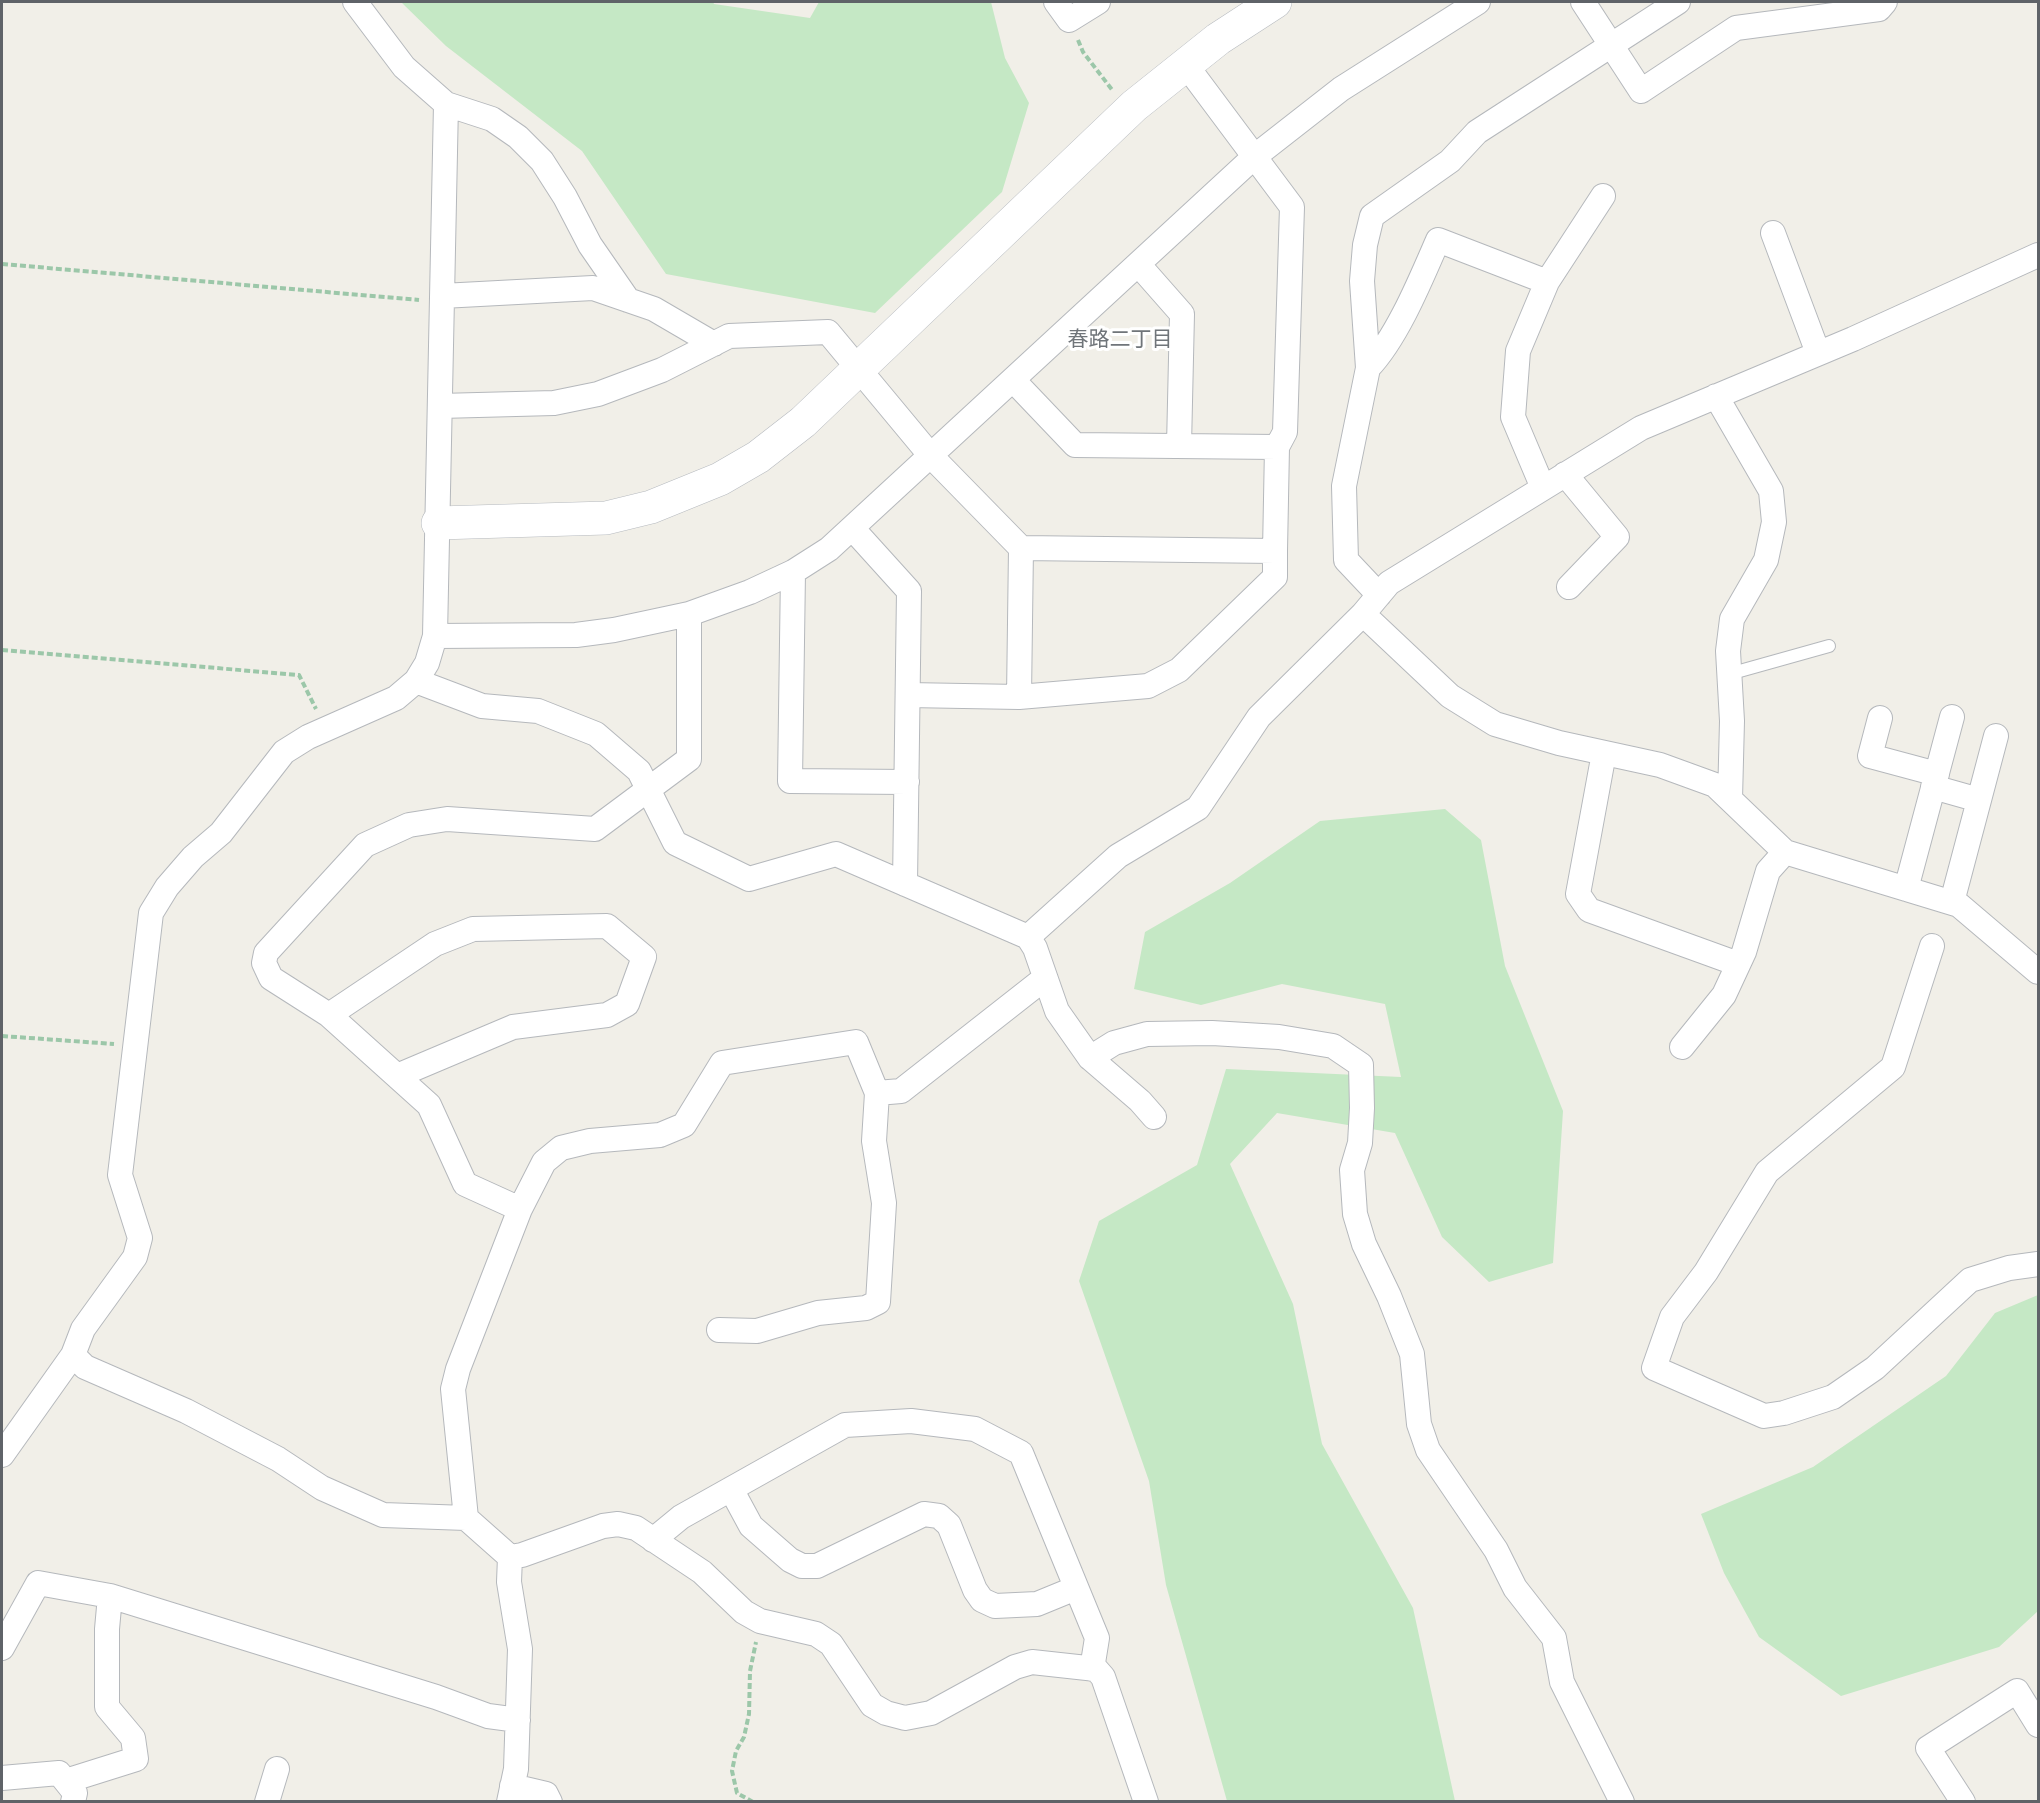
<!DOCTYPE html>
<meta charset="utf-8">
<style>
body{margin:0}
#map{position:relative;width:2040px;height:1803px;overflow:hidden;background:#f1efe8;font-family:Cabin,sans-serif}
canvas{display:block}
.frame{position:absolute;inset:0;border:3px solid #5f6368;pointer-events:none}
</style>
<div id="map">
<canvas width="2040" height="1803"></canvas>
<div class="frame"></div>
</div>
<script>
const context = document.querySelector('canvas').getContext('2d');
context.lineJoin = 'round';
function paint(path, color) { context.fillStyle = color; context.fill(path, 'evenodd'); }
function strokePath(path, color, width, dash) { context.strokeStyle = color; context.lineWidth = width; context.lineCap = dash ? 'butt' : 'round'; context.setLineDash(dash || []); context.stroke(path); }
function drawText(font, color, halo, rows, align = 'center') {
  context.font = font + ' Cabin,"Noto Sans JP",sans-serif'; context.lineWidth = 6; context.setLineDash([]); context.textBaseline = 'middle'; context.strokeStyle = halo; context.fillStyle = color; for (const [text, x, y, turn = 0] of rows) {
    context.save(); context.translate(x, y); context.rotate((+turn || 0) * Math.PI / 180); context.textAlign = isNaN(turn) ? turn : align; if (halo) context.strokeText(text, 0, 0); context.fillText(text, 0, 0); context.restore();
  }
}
const green = new Path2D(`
 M 401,2 L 713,2 L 714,4 L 810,18 L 819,2 L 991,2 L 1005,58 L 1029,103 L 1002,192 L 875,313 L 666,274 L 582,151 L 446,46 Z
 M 1445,809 L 1481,840 L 1505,966 L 1563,1111 L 1553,1263 L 1489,1282 L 1442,1237 L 1395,1133 L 1277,1113 L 1230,1164 L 1293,1304 L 1322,1444 L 1413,1608 L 1455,1801 L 1227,1801 L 1166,1585 L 1149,1481 L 1079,1281 L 1099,1221 L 1197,1165 L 1226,1069 L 1401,1077 L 1385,1004 L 1282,984 L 1201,1005 L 1134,989 L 1145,932 L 1230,883 L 1320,821 Z
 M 2038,1295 L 2038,1611 L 1999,1647 L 1841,1696 L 1759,1637 L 1724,1573 L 1701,1514 L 1813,1467 L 1946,1376 L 1995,1313 Z`);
const path = new Path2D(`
 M 1078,40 L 1083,52 L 1113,91
 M 2,264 L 419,300
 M 2,650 L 299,675 L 316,709
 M 2,1036 L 114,1044
 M 753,1802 L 737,1793 L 732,1771 L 736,1751 L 744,1737 L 749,1714 L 750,1671 L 756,1642`);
const lane = new Path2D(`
 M 1729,674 L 1829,646`);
const street = new Path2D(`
 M 355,2 L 404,67 L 446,104 L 492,119 L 518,137 L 542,161 L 565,197 L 590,245 L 628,300
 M 1056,2 L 1069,20 L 1098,2
 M 1583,2 L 1641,91 L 1736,28 L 1879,9 L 1885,2
 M 1186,65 L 1292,207 L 1285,432 L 1277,447
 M 446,104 L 435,636 L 427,663 L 416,681 L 396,698 L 308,737 L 284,752 L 221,833 L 193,857 L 167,887 L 151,913 L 120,1175 L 140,1238 L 135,1257 L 83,1329 L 73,1355 L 85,1367 L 186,1411 L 278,1459 L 322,1488 L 383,1515 L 466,1518
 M 1773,233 L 1818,353
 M 2038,255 L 1853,339 L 1641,428 L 1389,583 L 1363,614 L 1450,696 L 1495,724 L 1559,743 L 1660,765 L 1715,785 L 1785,852 L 1959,905 L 2038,972
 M 1138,264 L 1182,314 L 1179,446
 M 442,296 L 593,288 L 654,309 L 714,344
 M 1368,368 C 1397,338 1421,279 1438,240 L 1547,282
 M 1716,396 L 1771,491 L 1774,522 L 1766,560 L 1732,619 L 1728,651 L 1732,721 L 1730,799
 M 440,406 L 554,403 L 598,394 L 662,370 L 729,336 L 828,332 L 931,456 L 1021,548
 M 1565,474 L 1617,537 L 1569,587
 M 1543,488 L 1513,417 L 1518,351 L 1547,282 L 1603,196
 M 852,528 L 909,591 L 905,884
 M 793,572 L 790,781 L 907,782
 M 1379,595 L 1346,560 L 1344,486 L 1368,368 L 1362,281 L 1365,245 L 1372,216 L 1450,161 L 1477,132 L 1678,2
 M 435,636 L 576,635 L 614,630 L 689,614 L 750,592 L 793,572 L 829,549 L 1254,157 L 1341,89 L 1478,2
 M 416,681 L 482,706 L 538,711 L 596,734 L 639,771 L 675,843 L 749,879 L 836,854 L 1028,937 L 1118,856 L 1198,808 L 1259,717 L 1363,614
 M 908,695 L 1019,697 L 1021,548 L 1275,551 L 1277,447 L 1075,445 L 1013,380
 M 1019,697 L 1148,686 L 1179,670 L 1275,577 L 1275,551
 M 1880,718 L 1870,756 L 1937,774
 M 1604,753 L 1578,894 L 1589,910 L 1738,964
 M 1933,787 L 1979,800
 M 1906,889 L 1952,717
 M 1952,902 L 1996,736
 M 1028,937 L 1035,948 L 1057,1011 L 1090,1058 L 1140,1101 L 1154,1117
 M 1932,946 L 1893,1067 L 1767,1172 L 1706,1272 L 1672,1317 L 1654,1368 L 1764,1416 L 1784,1413 L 1833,1397 L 1875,1368 L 1970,1280 L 2009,1268 L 2038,1264
 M 329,1015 L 435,944 L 473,929 L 607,926 L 644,957 L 627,1004 L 607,1015 L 513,1027 L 397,1076
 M 1682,1047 L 1724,995 L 1744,952 L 1768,871 L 1785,852
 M 1090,1058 L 1114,1043 L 1147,1034 L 1212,1033 L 1279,1037 L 1333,1046 L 1361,1065 L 1362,1108 L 1360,1143 L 1352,1170 L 1355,1214 L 1364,1244 L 1389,1296 L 1412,1354 L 1419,1424 L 1428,1450 L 1496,1550 L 1515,1588 L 1554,1638 L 1562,1682 L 1622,1802
 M 877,1093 L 901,1091 L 1045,978
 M 520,1209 L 465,1184 L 429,1105 L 329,1015 L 271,978 L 264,963 L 266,953 L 365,845 L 409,825 L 447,819 L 595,829 L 689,759 L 689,614
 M 2,1455 L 73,1355
 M 731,1489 L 751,1526 L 790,1560 L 802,1566 L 817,1566 L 924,1514 L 939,1516 L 949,1525 L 975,1590 L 982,1600 L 995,1606 L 1037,1604 L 1076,1588
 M 653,1540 L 681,1517 L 845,1425 L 911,1421 L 975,1429 L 1021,1453 L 1097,1638 L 1092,1669
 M 510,1557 L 522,1555 L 603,1526 L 618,1524 L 636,1528 L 702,1572 L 744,1612 L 760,1621 L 816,1634 L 831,1644 L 872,1705 L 886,1713 L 905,1718 L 931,1713 L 1015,1667 L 1032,1662 L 1096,1669 L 1103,1677 L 1146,1802
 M 2,1648 L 38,1583 L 110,1596
 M 2,1778 L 59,1773 L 75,1793 L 73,1802
 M 66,1781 L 136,1759 L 133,1738 L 107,1707 L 107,1629 L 110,1596 L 436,1697 L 488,1716 L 518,1720
 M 512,1786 L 546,1794 L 550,1802
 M 267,1802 L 277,1769
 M 509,1802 L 516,1769 L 520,1649 L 509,1582 L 510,1557 L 466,1518 L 453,1389 L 458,1369 L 520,1209 L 544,1162 L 561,1148 L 590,1141 L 660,1135 L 684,1125 L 722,1063 L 856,1042 L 877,1093 L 874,1141 L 884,1203 L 878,1302 L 866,1308 L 818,1313 L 757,1331 L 719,1330
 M 1963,1802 L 1928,1748 L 2017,1691 L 2038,1725`);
const secondary = new Path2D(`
 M 438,523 L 606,518 L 651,507 L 720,479 L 758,457 L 803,422 L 1134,106 L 1218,39 L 1275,2`);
const neighbourhoodNames = [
 ["春路二丁目",1120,340]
];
paint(green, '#c5e8c5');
strokePath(lane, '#b5b8bc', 14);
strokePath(street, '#b5b8bc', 26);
strokePath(secondary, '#b6babf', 34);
strokePath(path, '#9cc7a9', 4, [6, 3]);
strokePath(lane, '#fff', 12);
strokePath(street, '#fff', 24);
strokePath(secondary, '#fff', 33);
drawText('21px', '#70757a', '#fff', neighbourhoodNames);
</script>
